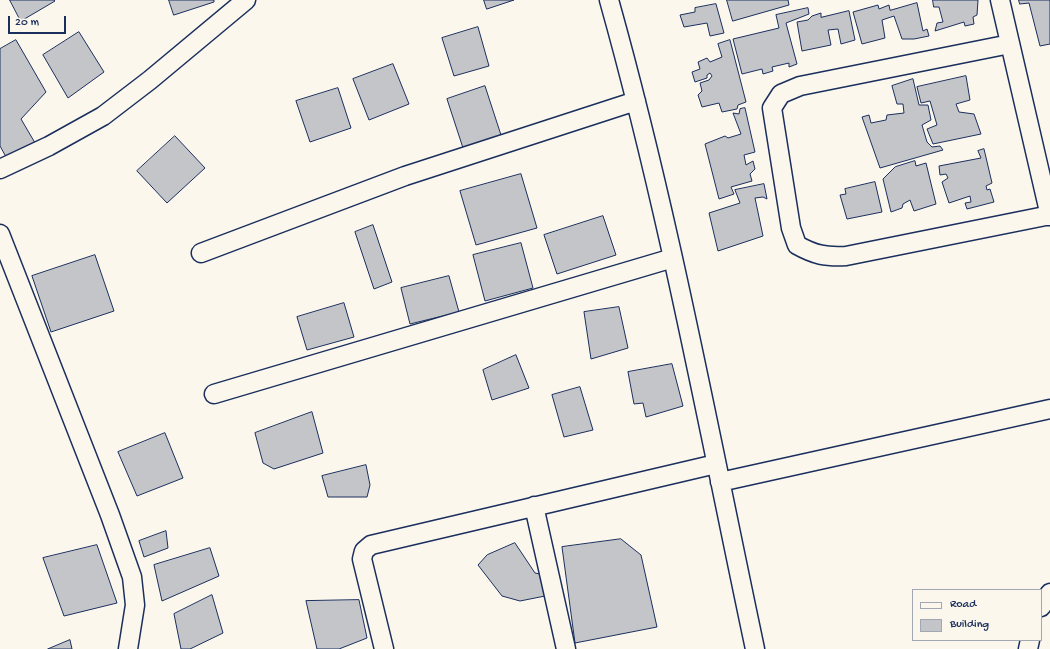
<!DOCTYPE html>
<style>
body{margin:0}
#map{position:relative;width:1050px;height:649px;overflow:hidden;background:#fbf7ec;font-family:"Gochi Hand",sans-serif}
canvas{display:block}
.legend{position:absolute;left:912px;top:589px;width:130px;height:52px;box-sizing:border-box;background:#fbf7ec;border:1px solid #a1a7b3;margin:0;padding:5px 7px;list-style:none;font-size:12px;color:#1b2f5e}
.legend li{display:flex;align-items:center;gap:8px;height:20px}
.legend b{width:20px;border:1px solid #a1a7b3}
.scale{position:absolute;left:8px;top:16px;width:58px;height:18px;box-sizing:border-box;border:2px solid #1b2f5e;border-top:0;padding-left:5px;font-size:12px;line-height:14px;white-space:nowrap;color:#1b2f5e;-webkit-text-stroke:3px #fbf7ec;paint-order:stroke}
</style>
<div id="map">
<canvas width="1050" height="649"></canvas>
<ul class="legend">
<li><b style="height:5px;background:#fbf7ec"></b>Road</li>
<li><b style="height:11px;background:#c3c5c9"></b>Building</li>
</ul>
<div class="scale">20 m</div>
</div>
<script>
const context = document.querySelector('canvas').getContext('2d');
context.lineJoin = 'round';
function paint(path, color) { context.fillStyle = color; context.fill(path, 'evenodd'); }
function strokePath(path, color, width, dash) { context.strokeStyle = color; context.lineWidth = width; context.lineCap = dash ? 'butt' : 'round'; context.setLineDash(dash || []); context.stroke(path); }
const building = new Path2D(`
 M 10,0 L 54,0 L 55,1 L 21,21 Z
 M 169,0 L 214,0 L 214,2 L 174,15 Z
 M 484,0 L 514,0 L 487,9 Z
 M 727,0 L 788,0 L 789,5 L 733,21 Z
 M 933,0 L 978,0 L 977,15 L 973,17 L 974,24 L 965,26 L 964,22 L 935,31 L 937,23 L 943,22 L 939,7 L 934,7 Z
 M 1019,0 L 1050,0 L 1050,44 L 1040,46 L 1029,3 L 1020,4 Z
 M 917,3 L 923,31 L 927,29 L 929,36 L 914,39 L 902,39 L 894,16 L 882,20 L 885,38 L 862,44 L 853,12 L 878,5 L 879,9 L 889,5 L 890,10 Z
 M 716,4 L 724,33 L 710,36 L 707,23 L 684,27 L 680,15 L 695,12 L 695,8 Z
 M 808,8 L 809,14 L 786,23 L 797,64 L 789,67 L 789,63 L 772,67 L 773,71 L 763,74 L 762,69 L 742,74 L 733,39 L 779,28 L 776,15 Z
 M 849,11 L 855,40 L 841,44 L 838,29 L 828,30 L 831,45 L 802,51 L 797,22 L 808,20 L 812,16 L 821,13 L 821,17 Z
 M 478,27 L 489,66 L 454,76 L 442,38 Z
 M 79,32 L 104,72 L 68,98 L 43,55 Z
 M 16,40 L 46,92 L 21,119 L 38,148 L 10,164 L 0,146 L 0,49 Z
 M 730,40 L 746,102 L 738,105 L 737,109 L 722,112 L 719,103 L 702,107 L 698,95 L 702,91 L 700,83 L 709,80 L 712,76 L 710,73 L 707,75 L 707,78 L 695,82 L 692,72 L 700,69 L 698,62 L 707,58 L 710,62 L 722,57 L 718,44 Z
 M 393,64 L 409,104 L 369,120 L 353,79 Z
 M 966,76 L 970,100 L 956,104 L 959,112 L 974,114 L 981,134 L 933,144 L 927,129 L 937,125 L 930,101 L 921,103 L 917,87 Z
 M 913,79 L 919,105 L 928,105 L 931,120 L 922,125 L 927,142 L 932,147 L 940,146 L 943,150 L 880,168 L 862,117 L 869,115 L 871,123 L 886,120 L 887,115 L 904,113 L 903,104 L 897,104 L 892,86 Z
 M 485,86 L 501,135 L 463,148 L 447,99 Z
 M 338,88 L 351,128 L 310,142 L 296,101 Z
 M 745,108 L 755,152 L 744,155 L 746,165 L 753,161 L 755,169 L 750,174 L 752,181 L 731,187 L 734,194 L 719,199 L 705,144 L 725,136 L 728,138 L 741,134 L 733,113 L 739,114 L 740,109 Z
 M 175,136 L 205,168 L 167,203 L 137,171 Z
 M 984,149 L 992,183 L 986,186 L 987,190 L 990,189 L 994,202 L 967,209 L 965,203 L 971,202 L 970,196 L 949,203 L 942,182 L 948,178 L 946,174 L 940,175 L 939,166 L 981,158 L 978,151 Z
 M 915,161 L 916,166 L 926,163 L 936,204 L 914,211 L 910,200 L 903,204 L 902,208 L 891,212 L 883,179 L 895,167 Z
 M 521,174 L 537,228 L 476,245 L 460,191 Z
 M 875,182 L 882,212 L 847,219 L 840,195 L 846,194 L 845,189 Z
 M 764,184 L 767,199 L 763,197 L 755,198 L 763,236 L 718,251 L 709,213 L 740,203 L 735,190 Z
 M 603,216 L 616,255 L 557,274 L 544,235 Z
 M 373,225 L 392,282 L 374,289 L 355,232 Z
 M 521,243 L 533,288 L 485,301 L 473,255 Z
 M 95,255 L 114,311 L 51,332 L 32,276 Z
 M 449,276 L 459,312 L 410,324 L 401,288 Z
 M 344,303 L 354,337 L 307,350 L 297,317 Z
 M 619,307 L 628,348 L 591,359 L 584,312 Z
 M 516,355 L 529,388 L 492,400 L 483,370 Z
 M 672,364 L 683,406 L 646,417 L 643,403 L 634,404 L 628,372 Z
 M 580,387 L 593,430 L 564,437 L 552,395 Z
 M 312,412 L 323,453 L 274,469 L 263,463 L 255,433 Z
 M 165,433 L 183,478 L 137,496 L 118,452 Z
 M 366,465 L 370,485 L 367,497 L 328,497 L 322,476 Z
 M 166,531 L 168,548 L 144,557 L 139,541 Z
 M 621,539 L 641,555 L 657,627 L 575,643 L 562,547 Z
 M 515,543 L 535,573 L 545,575 L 550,595 L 520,601 L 502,596 L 478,565 L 487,555 Z
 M 97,545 L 117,603 L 64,616 L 43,558 Z
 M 210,548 L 219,576 L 162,601 L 154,565 Z
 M 212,595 L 223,633 L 190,649 L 181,649 L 174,614 Z
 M 359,600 L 367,638 L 339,649 L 317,649 L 306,601 Z
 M 70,640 L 72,649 L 48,649 Z`);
const street = new Path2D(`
 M 609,0 C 669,214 709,432 755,649
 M 1000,0 L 1050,216
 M 1010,44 L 800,86 L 781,94 L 772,108 L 791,228 L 797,245 C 815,255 825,257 846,256 L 1050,215
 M 0,169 L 49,146 L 103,116 L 150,80 L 246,0
 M 0,234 L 110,515 L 132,577 L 135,605 L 128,649
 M 201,253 L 405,176 L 636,101
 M 214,394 L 673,258
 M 720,482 L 1050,409
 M 534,506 L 566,649
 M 1041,607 L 1050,593
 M 384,649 L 362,559 L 364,551 L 371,545 L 716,464
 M 1028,649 L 1030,640`);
paint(building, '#c3c5c9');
strokePath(building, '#1b2f5e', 1);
strokePath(street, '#1b2f5e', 21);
strokePath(street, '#fbf7ec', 18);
</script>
